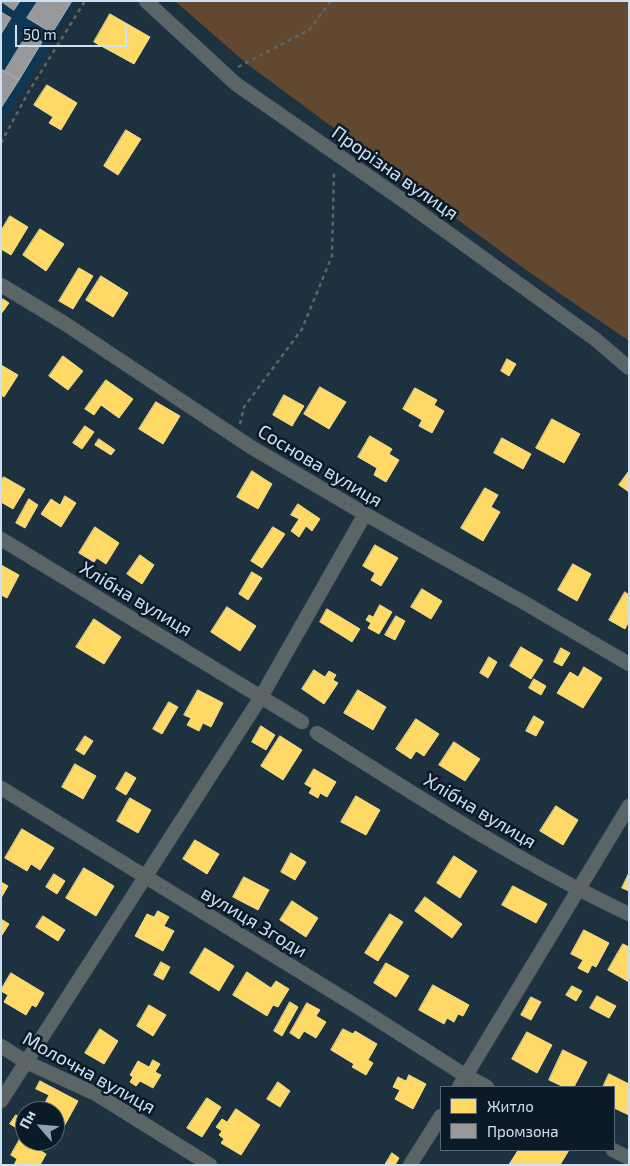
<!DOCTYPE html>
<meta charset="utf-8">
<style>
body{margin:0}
#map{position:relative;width:630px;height:1166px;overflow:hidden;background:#1d313f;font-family:"Exo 2",sans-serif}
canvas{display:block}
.frame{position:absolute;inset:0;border:2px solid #cde1f3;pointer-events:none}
.legend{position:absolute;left:440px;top:1086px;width:175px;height:65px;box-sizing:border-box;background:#0a1a26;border:1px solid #586a78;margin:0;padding:6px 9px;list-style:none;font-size:15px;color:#cde1f3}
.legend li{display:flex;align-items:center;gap:10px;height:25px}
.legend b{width:25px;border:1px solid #586a78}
.north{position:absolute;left:15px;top:1101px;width:50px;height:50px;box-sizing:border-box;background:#0a1a26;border:1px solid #586a78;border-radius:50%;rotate:297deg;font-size:14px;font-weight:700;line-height:20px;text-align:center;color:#cde1f3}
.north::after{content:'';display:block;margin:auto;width:18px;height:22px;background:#8fa3b4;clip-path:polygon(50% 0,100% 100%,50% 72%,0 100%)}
.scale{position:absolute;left:15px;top:25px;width:112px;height:22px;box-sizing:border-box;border:2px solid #cde1f3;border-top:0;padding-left:6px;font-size:15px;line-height:18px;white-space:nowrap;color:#cde1f3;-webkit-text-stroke:4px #0a1a26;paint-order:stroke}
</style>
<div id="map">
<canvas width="630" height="1166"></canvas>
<div class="frame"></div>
<ul class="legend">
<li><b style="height:14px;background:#ffd966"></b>Житло</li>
<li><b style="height:14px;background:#999"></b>Промзона</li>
</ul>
<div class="north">Пн</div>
<div class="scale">50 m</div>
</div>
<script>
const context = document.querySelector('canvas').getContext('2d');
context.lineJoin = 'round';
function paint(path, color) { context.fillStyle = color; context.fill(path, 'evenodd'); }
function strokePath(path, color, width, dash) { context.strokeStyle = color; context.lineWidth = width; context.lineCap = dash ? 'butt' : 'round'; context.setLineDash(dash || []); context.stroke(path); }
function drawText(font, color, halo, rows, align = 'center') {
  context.font = font + ' "Exo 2",sans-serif'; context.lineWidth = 5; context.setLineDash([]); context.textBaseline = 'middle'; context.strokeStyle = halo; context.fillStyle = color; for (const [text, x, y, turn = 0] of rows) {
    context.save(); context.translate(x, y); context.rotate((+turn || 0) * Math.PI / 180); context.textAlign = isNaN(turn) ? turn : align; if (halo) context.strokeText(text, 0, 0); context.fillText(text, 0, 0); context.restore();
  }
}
const built = new Path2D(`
 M 1,1 L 76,1 L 1,126 Z`);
const green = new Path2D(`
 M 175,1 L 629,1 L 629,341 L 526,270 L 247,64 Z`);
const homes = new Path2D(`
 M 110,14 L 150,37 L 134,64 L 94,42 Z
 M 47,85 L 77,103 L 61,130 L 49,123 L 53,117 L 34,105 Z
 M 126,130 L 141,139 L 118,175 L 104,166 Z
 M 10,216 L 28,227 L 11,255 L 1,249 L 1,231 Z
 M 40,229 L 64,244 L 46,271 L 23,255 Z
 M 79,268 L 93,276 L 73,309 L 59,301 Z
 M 101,276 L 128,293 L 113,317 L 86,300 Z
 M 3,299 L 9,303 L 1,314 L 1,301 Z
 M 63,356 L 83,371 L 68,390 L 49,376 Z
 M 507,359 L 516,364 L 509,376 L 501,371 Z
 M 1,365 L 18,375 L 4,397 L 1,395 Z
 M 106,380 L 133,399 L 119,418 L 101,405 L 94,415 L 85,409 Z
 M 320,387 L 346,402 L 329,429 L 304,414 Z
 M 415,388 L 437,400 L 434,405 L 444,411 L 432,433 L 419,426 L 422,420 L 403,409 Z
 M 284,395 L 304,406 L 292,426 L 273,415 Z
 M 156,402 L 180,416 L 163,444 L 139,429 Z
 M 552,419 L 580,434 L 564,463 L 536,448 Z
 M 85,426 L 94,432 L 82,449 L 73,443 Z
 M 370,436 L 392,449 L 389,454 L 399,460 L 386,482 L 374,475 L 377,468 L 358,457 Z
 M 502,438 L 531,454 L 523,469 L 494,453 Z
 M 99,439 L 115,450 L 111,455 L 95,445 Z
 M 252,471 L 272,484 L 258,509 L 237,497 Z
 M 629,471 L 629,492 L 619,485 Z
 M 4,477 L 25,489 L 13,509 L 1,502 L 1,481 Z
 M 485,488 L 498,495 L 491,507 L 500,512 L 483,541 L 461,528 Z
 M 65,496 L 76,503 L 61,527 L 41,514 L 51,499 L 60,505 Z
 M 29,499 L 38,505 L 25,528 L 16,523 Z
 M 298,504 L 320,519 L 312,531 L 306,526 L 299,537 L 291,531 L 299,519 L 291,515 Z
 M 95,527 L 119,543 L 106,564 L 97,558 L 94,562 L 79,553 Z
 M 273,527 L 285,534 L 262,568 L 251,561 Z
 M 375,545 L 398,558 L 381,586 L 371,580 L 375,573 L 363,566 Z
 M 140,555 L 154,565 L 142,584 L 127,574 Z
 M 573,564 L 591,574 L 577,601 L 558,590 Z
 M 1,565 L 19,575 L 7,598 L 1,595 Z
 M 252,572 L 262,578 L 248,600 L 239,594 Z
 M 422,589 L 442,601 L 431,619 L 411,607 Z
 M 625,592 L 629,595 L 629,624 L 628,623 L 625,629 L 609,620 Z
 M 380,605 L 392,612 L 379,634 L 368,628 L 371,623 L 366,620 L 369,615 L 373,617 Z
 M 227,607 L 256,626 L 240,651 L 211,632 Z
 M 327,609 L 360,629 L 352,642 L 320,622 Z
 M 396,616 L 405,621 L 395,640 L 385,635 Z
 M 94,619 L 121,637 L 104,664 L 76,647 Z
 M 521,647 L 543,660 L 531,679 L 510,666 Z
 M 561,648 L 570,653 L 562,666 L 554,662 Z
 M 489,657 L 497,662 L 488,678 L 480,673 Z
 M 584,667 L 602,678 L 583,708 L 557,693 L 570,672 L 578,677 Z
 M 314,670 L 325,677 L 329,671 L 336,675 L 333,680 L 338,683 L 324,704 L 302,689 Z
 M 534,679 L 546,686 L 541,695 L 529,688 Z
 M 198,690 L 223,703 L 211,727 L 203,723 L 199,731 L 187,725 L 191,718 L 184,715 Z
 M 358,690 L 386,707 L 373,730 L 344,713 Z
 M 169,702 L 178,707 L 162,734 L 153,729 Z
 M 534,716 L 544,722 L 536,736 L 526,731 Z
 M 416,719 L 439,734 L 424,756 L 416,751 L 411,759 L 396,749 Z
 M 261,726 L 275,735 L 266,750 L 252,742 Z
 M 85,736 L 93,741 L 84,755 L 76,750 Z
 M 280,736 L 302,750 L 283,780 L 261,766 Z
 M 454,742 L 480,759 L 465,781 L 439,765 Z
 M 75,764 L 96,776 L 83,799 L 62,787 Z
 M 314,769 L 336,782 L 327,797 L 320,793 L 318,798 L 309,793 L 312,788 L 305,784 Z
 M 126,772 L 136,778 L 126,795 L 116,789 Z
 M 356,796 L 380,810 L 366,835 L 341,822 Z
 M 130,798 L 151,810 L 138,833 L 117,821 Z
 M 556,806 L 578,820 L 563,845 L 540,831 Z
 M 22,829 L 54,848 L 40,870 L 31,864 L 27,871 L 5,858 Z
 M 195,840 L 219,854 L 207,874 L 183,859 Z
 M 291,853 L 306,862 L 295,880 L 281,872 Z
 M 454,856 L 477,871 L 460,898 L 437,883 Z
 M 84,868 L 114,886 L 96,916 L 66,898 Z
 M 629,873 L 629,891 L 622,888 Z
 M 54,874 L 65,881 L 57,894 L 46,887 Z
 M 244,877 L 269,890 L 258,910 L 233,897 Z
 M 1,882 L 8,886 L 1,898 Z
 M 513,886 L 547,904 L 536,923 L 502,905 Z
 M 425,897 L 462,924 L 452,938 L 415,911 Z
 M 292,901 L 318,918 L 306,937 L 280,920 Z
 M 158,911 L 169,917 L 164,926 L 174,931 L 163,951 L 135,936 L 147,914 L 154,917 Z
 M 390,914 L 403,922 L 378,961 L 365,953 Z
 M 43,916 L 65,930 L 58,941 L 36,927 Z
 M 1,919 L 9,924 L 2,935 L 1,935 Z
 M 584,930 L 609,943 L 596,967 L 592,965 L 588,973 L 578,968 L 583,960 L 571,954 Z
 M 623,944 L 629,947 L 629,982 L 608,970 Z
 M 205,948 L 234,966 L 219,991 L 190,973 Z
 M 161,962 L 170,967 L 163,980 L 154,975 Z
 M 386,963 L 409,976 L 396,997 L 374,983 Z
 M 247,972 L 271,988 L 276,981 L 289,989 L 278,1007 L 273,1005 L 267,1016 L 233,995 Z
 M 11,973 L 44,993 L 36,1007 L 32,1005 L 26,1015 L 4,1002 L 8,995 L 1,991 L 1,990 Z
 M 433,985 L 469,1005 L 463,1016 L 458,1014 L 454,1022 L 447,1018 L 444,1024 L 419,1010 Z
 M 572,986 L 582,991 L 576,1001 L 566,995 Z
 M 597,996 L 616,1006 L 609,1018 L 590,1008 Z
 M 531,997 L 541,1002 L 531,1020 L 521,1015 Z
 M 290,1002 L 298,1007 L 282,1036 L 274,1031 Z
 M 307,1003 L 320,1010 L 316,1016 L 326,1022 L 316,1038 L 304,1031 L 299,1039 L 290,1033 Z
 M 149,1005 L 166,1015 L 153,1036 L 137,1026 Z
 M 100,1029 L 118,1041 L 104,1064 L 85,1053 Z
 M 343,1029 L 353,1034 L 355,1031 L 377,1044 L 368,1060 L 373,1063 L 366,1075 L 352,1067 L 354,1064 L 331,1050 Z
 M 527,1032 L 552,1045 L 537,1073 L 512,1059 Z
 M 563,1050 L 587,1062 L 574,1087 L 564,1087 L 549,1080 Z
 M 153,1060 L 160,1064 L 155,1072 L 161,1075 L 153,1088 L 140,1081 L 136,1086 L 130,1082 L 133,1077 L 130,1075 L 138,1061 L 149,1067 Z
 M 609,1074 L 629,1084 L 629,1115 L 614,1108 L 614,1087 L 603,1087 Z
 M 409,1075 L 426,1084 L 413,1109 L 395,1099 L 400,1090 L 393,1087 L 398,1077 L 406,1081 Z
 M 40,1081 L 78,1101 L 61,1132 L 55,1129 L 55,1111 L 47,1111 L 50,1105 L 45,1103 L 49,1095 L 36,1089 Z
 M 278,1082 L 290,1091 L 280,1107 L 267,1099 Z
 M 207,1098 L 221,1107 L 202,1137 L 187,1128 Z
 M 236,1109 L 260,1125 L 241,1155 L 221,1143 L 224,1139 L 219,1135 L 222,1131 L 216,1127 L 222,1119 L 227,1122 Z
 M 16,1115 L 25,1121 L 25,1133 L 10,1124 Z
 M 20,1139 L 46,1154 L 40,1165 L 14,1165 L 17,1159 L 11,1155 Z
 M 518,1150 L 517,1150 L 569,1150 L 560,1165 L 509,1165 Z
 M 392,1153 L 399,1158 L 395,1165 L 385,1165 Z`);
const industry = new Path2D(`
 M 1,1 L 20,1 L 14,10 Z
 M 38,1 L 72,1 L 52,33 L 27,18 Z
 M 1,12 L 11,18 L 1,34 Z
 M 28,33 L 42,42 L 19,80 L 5,71 Z
 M 1,69 L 19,80 L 1,108 Z`);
const path = new Path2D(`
 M 238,67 L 309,30 L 331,1
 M 1,143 L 29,91 L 85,1
 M 240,424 L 244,407 L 302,329 L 332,256 L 334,170`);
const minor = new Path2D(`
 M 146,1 L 236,84 L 404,201 L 595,339 L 629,368
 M 1,285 L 64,323 L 251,447 L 365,514 L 523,602 L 629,664
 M 1,539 L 302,722
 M 317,733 C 419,797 520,863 629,914
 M 1,788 L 361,1009 L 466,1076 L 487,1087
 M 1,1046 L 26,1062 L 96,1094 L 210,1165
 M 459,1087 L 629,806
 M 1,1101 L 261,697 L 365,514
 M 613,1150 L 629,1158
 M 410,1165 L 441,1116`);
const streetNames = [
 ["Прорізна вулиця",395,173,35],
 ["Соснова вулиця",320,466,31],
 ["Хлібна вулиця",136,599,31],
 ["Хлібна вулиця",480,811,31],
 ["вулиця Згоди",254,922,31],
 ["Молочна вулиця",89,1073,29]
];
paint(built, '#0c3755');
paint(green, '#61482f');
paint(homes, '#ffd966');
strokePath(homes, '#f0db90', 1);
paint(industry, '#999');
strokePath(industry, '#a9afb4', 1);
strokePath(minor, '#3c4c59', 15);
strokePath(path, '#5c676a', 2.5, [4, 4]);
strokePath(minor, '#5b6566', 14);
drawText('19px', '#cde1f3', '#0a1a26', streetNames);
</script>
